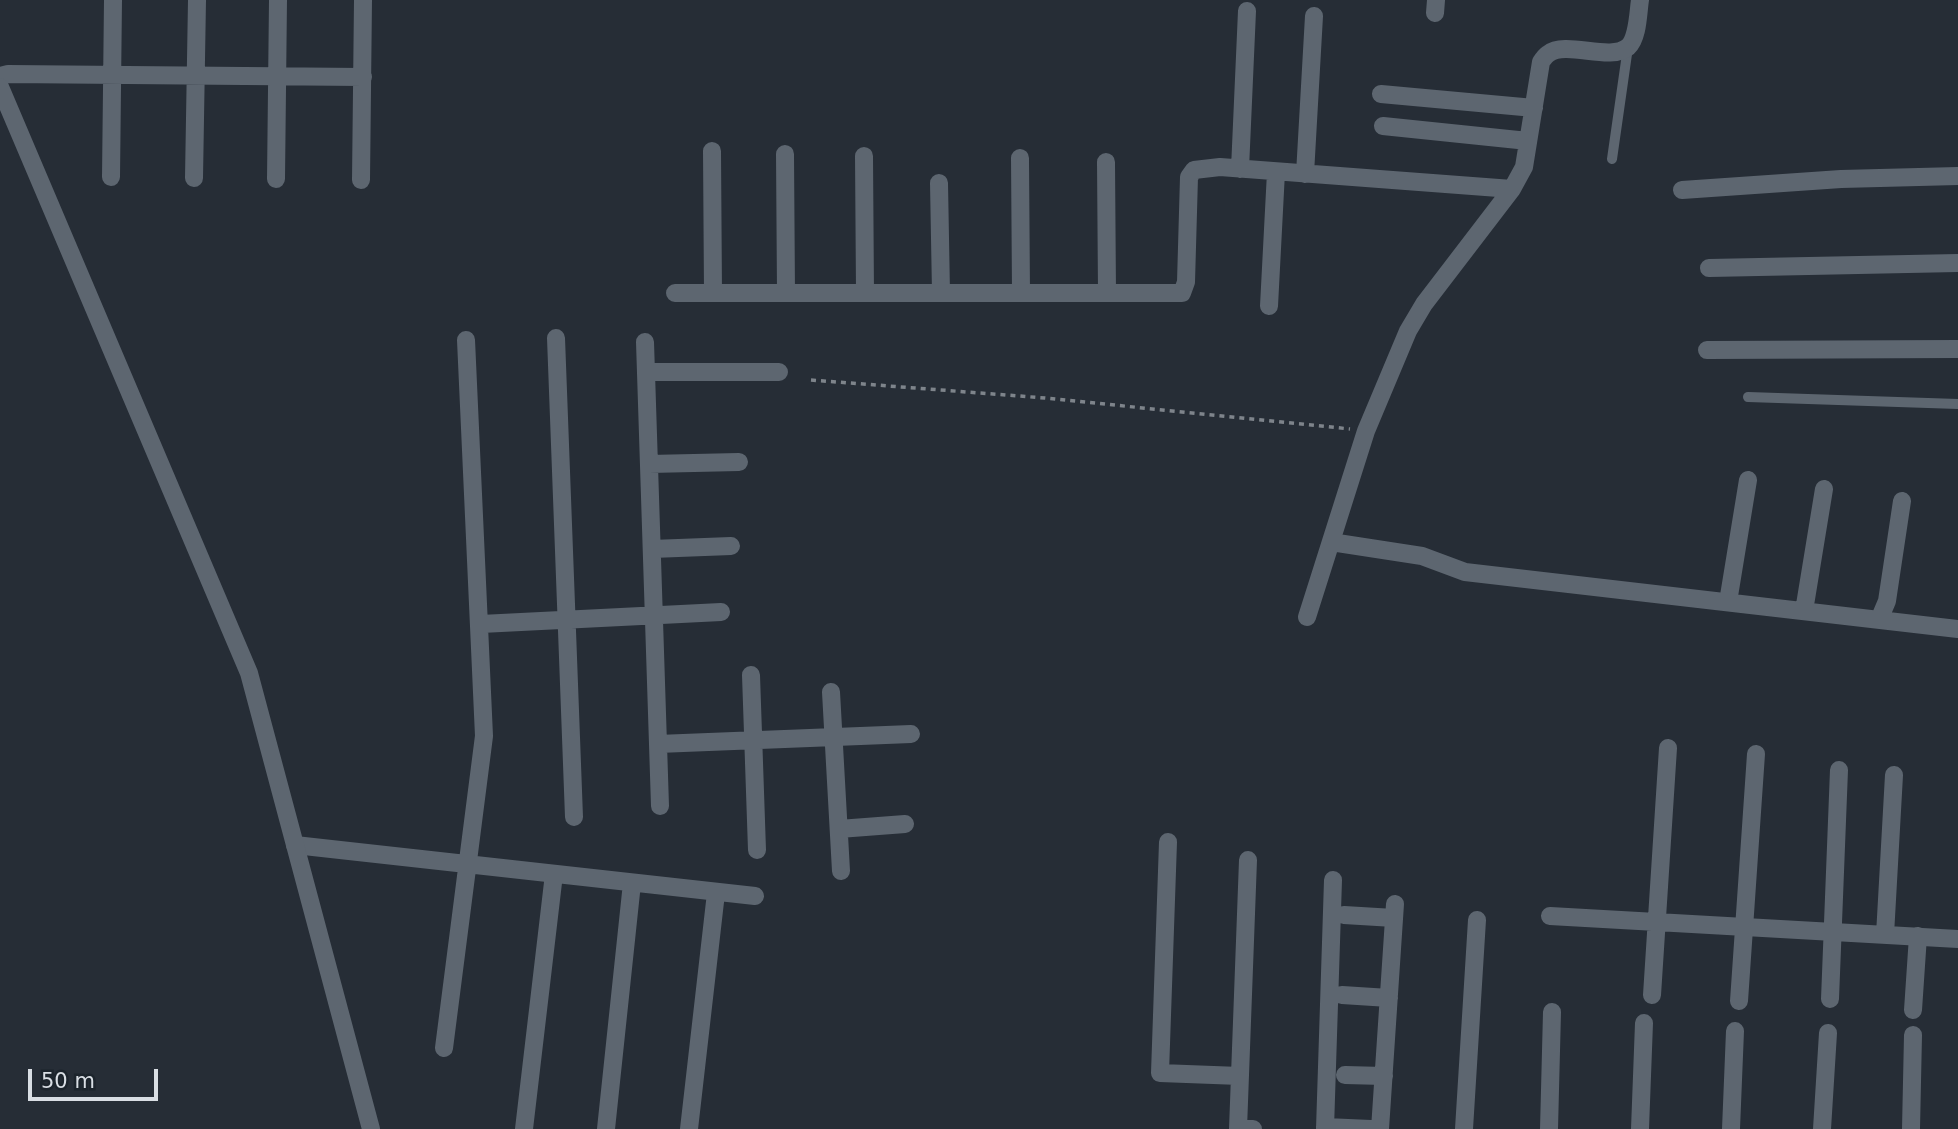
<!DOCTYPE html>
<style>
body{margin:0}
#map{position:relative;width:1958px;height:1129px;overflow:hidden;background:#262d36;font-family:"DejaVu Sans",sans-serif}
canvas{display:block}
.scale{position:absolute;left:28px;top:1069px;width:130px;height:32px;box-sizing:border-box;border:4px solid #d9dee4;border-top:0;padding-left:9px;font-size:21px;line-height:24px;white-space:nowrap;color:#d9dee4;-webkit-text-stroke:5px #1c242c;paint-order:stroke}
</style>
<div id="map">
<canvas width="1958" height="1129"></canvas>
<div class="scale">50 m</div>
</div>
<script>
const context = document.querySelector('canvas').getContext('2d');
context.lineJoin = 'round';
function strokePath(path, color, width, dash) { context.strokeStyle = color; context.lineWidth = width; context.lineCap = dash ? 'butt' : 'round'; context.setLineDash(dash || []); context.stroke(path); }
const path = new Path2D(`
 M 811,380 L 1045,398 L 1350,429`);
const service = new Path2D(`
 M 1612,159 L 1628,47
 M 1748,397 L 1958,404`);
const minor = new Path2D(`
 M 1435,13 L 1436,0
 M 0,76 L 8,74 L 363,77
 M 1381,94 L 1534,108
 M 1383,126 L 1528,141
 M 712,151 L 713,293
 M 785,154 L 786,293
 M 864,156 L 865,293
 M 1020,158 L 1021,293
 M 1106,162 L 1107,293
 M 1240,169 L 1247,11
 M 1305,174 L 1314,16
 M 111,177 L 113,0
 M 194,178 L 197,0
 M 276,179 L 278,0
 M 361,180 L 363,0
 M 939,183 L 941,293
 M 1682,190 L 1841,179 L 1958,176
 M 1709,268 L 1958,263
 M 675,293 L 1182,293 L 1186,282 L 1189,177 L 1194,170 L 1220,167 L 1512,189
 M 1269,306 L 1276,172
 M 556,338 L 574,817
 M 645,342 L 660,806
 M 1707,350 L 1958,349
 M 646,372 L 779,372
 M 649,464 L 739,462
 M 1331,542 L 1422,556 L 1465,572 L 1958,629
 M 652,549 L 731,546
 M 1728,602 L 1748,480
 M 1804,611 L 1824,489
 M 1307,617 L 1366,431 L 1408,331 L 1424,304 L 1512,189 L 1524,167 L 1541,62 C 1543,59 1545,56 1548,54 C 1566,40 1610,62 1628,47 C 1638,38 1638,13 1640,0
 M 1879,620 L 1887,601 L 1902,501
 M 481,624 L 721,612
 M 751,675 L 757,850
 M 831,692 L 841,871
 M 658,744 L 911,734
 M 839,829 L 905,824
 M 1168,842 L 1160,1073 L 1240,1076
 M 295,845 L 755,896
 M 1248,860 L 1238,1129 L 1253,1129
 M 1344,915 L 1394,918
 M 1550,916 L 1958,939
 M 1885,935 L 1894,775
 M 1342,995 L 1389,998
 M 1652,995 L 1668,748
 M 1830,999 L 1839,770
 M 1739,1001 L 1756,754
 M 1913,1010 L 1918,936
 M 444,1048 L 484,736 L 466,340
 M 1345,1075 L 1384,1076
 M 1325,1127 L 1371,1129
 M 524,1129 L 554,874
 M 606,1129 L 632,883
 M 689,1129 L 716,893
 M 1325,1129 L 1333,880
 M 1380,1129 L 1395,904
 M 1464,1129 L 1477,920
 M 1549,1129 L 1552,1012
 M 1640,1129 L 1644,1023
 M 1731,1129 L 1735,1031
 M 1822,1129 L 1828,1033
 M 1911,1129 L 1913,1035`);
const tertiary = new Path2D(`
 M 0,87 L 249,673 L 371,1129`);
strokePath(path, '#7e848b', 3.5, [5, 5]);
strokePath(service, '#5d6670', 10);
strokePath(minor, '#5d6670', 18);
strokePath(tertiary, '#5d6670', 18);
</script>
